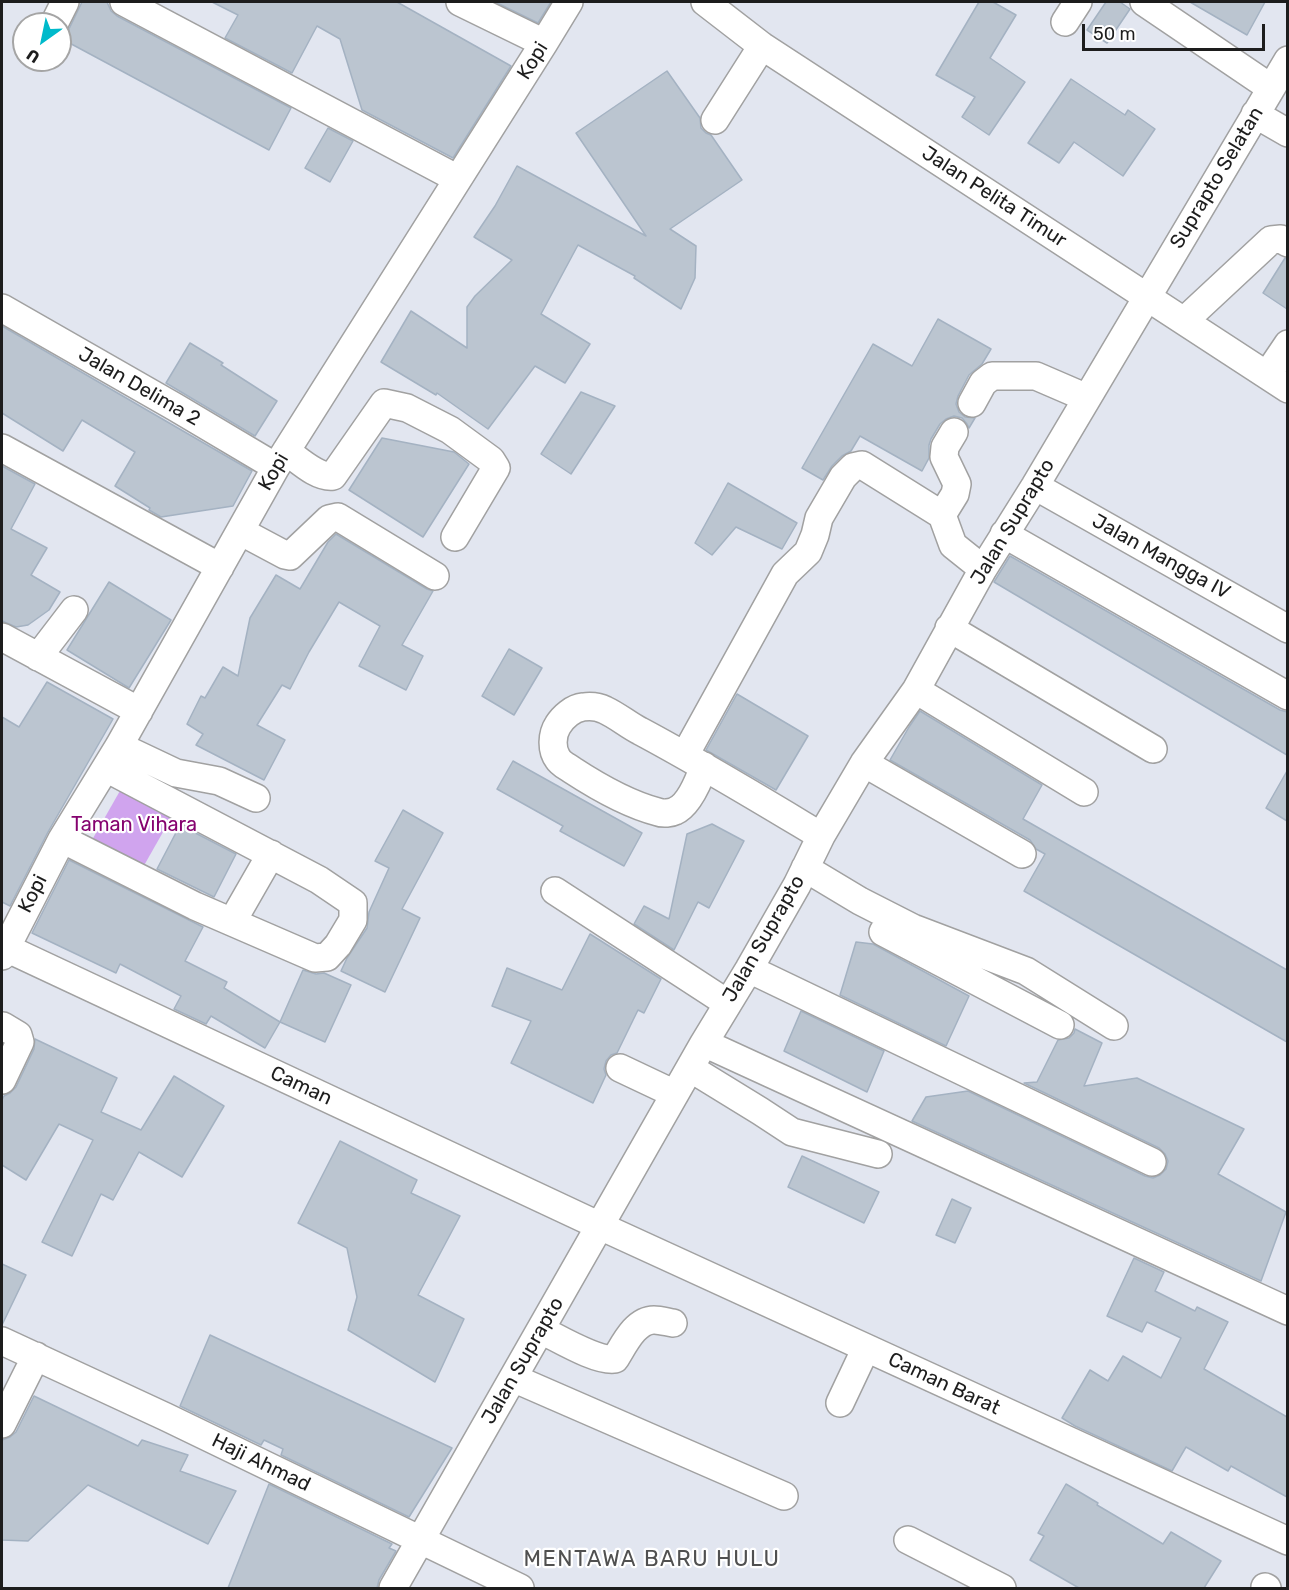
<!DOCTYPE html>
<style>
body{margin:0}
#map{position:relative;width:1289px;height:1590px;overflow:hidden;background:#e2e6f0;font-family:Rubik,sans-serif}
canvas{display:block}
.frame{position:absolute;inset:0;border:3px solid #1d1d1d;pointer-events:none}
.north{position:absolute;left:12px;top:12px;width:60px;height:60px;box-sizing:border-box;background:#fff;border:2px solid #a5a5a5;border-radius:50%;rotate:213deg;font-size:16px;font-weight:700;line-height:24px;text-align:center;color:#1d1d1d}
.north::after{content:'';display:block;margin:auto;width:21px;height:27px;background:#00bacb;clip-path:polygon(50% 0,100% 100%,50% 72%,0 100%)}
.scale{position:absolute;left:1082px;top:24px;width:183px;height:27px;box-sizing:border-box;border:3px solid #1d1d1d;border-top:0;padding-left:8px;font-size:18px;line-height:21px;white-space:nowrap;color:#1d1d1d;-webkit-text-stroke:4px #fff;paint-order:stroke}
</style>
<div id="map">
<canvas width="1289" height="1590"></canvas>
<div class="frame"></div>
<div class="north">U</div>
<div class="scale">50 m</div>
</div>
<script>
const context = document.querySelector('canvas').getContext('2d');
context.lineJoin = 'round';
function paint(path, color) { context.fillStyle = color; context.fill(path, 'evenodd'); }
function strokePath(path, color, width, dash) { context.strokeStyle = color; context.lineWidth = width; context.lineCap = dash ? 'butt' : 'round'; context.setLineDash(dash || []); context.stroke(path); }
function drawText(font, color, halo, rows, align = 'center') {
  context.font = font + ' Rubik,sans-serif'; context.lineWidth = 4.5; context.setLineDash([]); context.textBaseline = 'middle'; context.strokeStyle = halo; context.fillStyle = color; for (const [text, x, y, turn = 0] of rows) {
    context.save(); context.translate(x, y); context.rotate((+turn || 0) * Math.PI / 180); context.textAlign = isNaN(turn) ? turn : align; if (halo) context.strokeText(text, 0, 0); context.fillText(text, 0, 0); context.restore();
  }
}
const grass = new Path2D(`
 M 125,782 L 175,811 L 142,869 L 92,840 Z`);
const building = new Path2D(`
 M 82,2 L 107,2 L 111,11 L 117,16 L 291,108 L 269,150 L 62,39 L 68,31 Z
 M 212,2 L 397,2 L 511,66 L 453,158 L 362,110 L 340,39 L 317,26 L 292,73 L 225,38 L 238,15 Z
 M 495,2 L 551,2 L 538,23 Z
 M 979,2 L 993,2 L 1016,15 L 990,58 L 1025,82 L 989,135 L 962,117 L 975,97 L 936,75 Z
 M 1106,2 L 1120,2 L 1130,9 L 1107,43 L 1087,30 Z
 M 1190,2 L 1265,2 L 1247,35 Z
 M 667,71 L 700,118 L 701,128 L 706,133 L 711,135 L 742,180 L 670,229 L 696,246 L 695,278 L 681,309 L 634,278 L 635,276 L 578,245 L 541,314 L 590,344 L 565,383 L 535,366 L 488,429 L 437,393 L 436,395 L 381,362 L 411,311 L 467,348 L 467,307 L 475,296 L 512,260 L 474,237 L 495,206 L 517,166 L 646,236 L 576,133 Z
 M 1071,79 L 1125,115 L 1128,110 L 1155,129 L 1123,176 L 1074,142 L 1059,163 L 1028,143 Z
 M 328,128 L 353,141 L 330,182 L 305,168 Z
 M 1285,258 L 1287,259 L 1287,309 L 1263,293 Z
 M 938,319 L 991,349 L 982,364 L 969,375 L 958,396 L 956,404 L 959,412 L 965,417 L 975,418 L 969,428 L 967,424 L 962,418 L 954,416 L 946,419 L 940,424 L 931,439 L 929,445 L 929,458 L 922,471 L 860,436 L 851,451 L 842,456 L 832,466 L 823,480 L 802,468 L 873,344 L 912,366 Z
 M 2,326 L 252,471 L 233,506 L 161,517 L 149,510 L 150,508 L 115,486 L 135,452 L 82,420 L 63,451 L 2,413 Z
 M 190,343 L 223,363 L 221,365 L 277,401 L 255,436 L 166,383 Z
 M 581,392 L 615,406 L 571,474 L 541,454 Z
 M 382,438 L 454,452 L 469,464 L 423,537 L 349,490 Z
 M 2,466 L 35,484 L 11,529 L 47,548 L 31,575 L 60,592 L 49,610 L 28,625 L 16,627 L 2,621 Z
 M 728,483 L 797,523 L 782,549 L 736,527 L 712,555 L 695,543 Z
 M 336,534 L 427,589 L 433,591 L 402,645 L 423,656 L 406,690 L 359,666 L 380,626 L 339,602 L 309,652 L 290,689 L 282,685 L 257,725 L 285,740 L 264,780 L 196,745 L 203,734 L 187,724 L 201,696 L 205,698 L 223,667 L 238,676 L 250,618 L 276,575 L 300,589 L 328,542 Z
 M 1010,556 L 1280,710 L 1287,712 L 1287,755 L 994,582 Z
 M 109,582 L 171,620 L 129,688 L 67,650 Z
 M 509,649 L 542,668 L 514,715 L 482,696 Z
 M 47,682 L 113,719 L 48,832 L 10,906 L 2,902 L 2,717 L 19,727 Z
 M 737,694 L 808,736 L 776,790 L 706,750 Z
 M 920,711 L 1042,785 L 1023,819 L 1287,970 L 1287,1042 L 1024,891 L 1045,854 L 1036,849 L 1030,840 L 890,760 L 909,727 Z
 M 513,761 L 642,833 L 624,866 L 560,831 L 563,826 L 497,789 Z
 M 1287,771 L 1287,821 L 1266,808 Z
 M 403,810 L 443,833 L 402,909 L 420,918 L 385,992 L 341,971 L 347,958 L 367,928 L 369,912 L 389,868 L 375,861 Z
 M 712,824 L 744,841 L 709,908 L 698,902 L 674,950 L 634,924 L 644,906 L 669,919 L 687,834 Z
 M 180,825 L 236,854 L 214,897 L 157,869 Z
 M 69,860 L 203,927 L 185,961 L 227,982 L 224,988 L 280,1022 L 265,1048 L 211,1016 L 206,1024 L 174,1009 L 181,996 L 120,964 L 116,973 L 32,933 Z
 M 590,934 L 661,979 L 644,1013 L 638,1010 L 617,1053 L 611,1055 L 606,1061 L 604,1069 L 606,1075 L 593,1103 L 511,1063 L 531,1021 L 492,1006 L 507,968 L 562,990 Z
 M 856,942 L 873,944 L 969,996 L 946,1046 L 840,995 Z
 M 303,970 L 316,974 L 324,973 L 351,985 L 325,1042 L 280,1022 Z
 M 801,1011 L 884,1051 L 867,1092 L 784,1051 Z
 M 1075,1029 L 1102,1043 L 1084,1086 L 1137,1078 L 1244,1129 L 1218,1174 L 1286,1212 L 1261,1281 L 912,1121 L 926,1097 L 968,1091 L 1145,1176 L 1153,1178 L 1160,1175 L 1166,1169 L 1168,1161 L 1165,1154 L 1159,1148 L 1024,1083 L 1037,1082 L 1058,1040 L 1069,1038 L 1074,1033 Z
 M 35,1039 L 117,1078 L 101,1112 L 141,1130 L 174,1076 L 224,1106 L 182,1177 L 139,1152 L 113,1200 L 101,1194 L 72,1256 L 42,1242 L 93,1140 L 59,1124 L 26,1180 L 2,1165 L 2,1100 L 4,1096 L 10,1093 L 16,1087 L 34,1049 Z
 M 340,1141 L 417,1180 L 411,1193 L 460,1216 L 418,1295 L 464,1319 L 435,1382 L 348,1330 L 357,1297 L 347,1248 L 298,1223 Z
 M 802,1156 L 879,1192 L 864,1223 L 788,1187 Z
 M 952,1199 L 971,1208 L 955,1243 L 936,1235 Z
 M 1134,1258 L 1164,1272 L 1155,1291 L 1195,1311 L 1197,1307 L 1228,1322 L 1204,1369 L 1287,1417 L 1287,1497 L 1231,1466 L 1228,1471 L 1186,1447 L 1172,1471 L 1075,1426 L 1062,1418 L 1090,1370 L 1108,1381 L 1123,1356 L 1161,1378 L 1181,1338 L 1147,1322 L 1142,1332 L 1107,1316 Z
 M 2,1264 L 26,1275 L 2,1325 Z
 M 210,1335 L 452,1448 L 409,1517 L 281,1455 L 283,1449 L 264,1440 L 261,1445 L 180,1406 Z
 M 34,1396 L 138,1446 L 142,1440 L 188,1455 L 180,1471 L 236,1491 L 208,1544 L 88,1485 L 28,1541 L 2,1540 L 2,1440 L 10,1437 L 16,1432 Z
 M 269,1484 L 392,1544 L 389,1548 L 396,1551 L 379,1580 L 377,1588 L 228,1588 Z
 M 1066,1484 L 1098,1503 L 1097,1505 L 1163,1544 L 1171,1532 L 1221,1561 L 1204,1588 L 1079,1588 L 1030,1560 L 1044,1536 L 1038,1533 Z`);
const minor = new Path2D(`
 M 124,2 L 458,179
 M 460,2 L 544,43
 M 705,2 L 762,46 L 1288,389
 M 1144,2 L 1271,88
 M 1065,22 L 1078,2
 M 54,24 L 65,2
 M 1255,114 L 1288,133
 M 715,120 L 762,46
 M 2,308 L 175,407 L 276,467
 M 1184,321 L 1271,240 L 1281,239 L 1288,243
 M 1267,375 L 1288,344
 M 972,403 L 983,383 L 992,376 L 1036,376 L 1087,398
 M 2,448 L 220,567
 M 286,451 C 299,460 317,478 333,476 L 384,403 L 407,408 L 450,430 L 491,460 L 496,468 L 455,537
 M 1035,486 L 1288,629
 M 942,515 L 955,494 L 957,484 L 944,457 L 945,447 L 954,432
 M 240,531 L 285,555 L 290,556 L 329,519 L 338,517 L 435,576
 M 1004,534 L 1288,696
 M 949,628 L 1153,749
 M 2,637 L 139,711
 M 38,657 L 74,610
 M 916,690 L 1084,792
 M 119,746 L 176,773 L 219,781 L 256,798
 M 685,755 L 785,574 L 808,552 L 815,535 L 819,518 L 843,477 L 853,467 L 862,465 L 942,515 L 953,545 L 983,569
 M 864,763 L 1022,854
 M 704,766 C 699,780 689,805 675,811 C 671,813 663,814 658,812 C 627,804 598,787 572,770 C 568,767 561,764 558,759 C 551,750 552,734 558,725 C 563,717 573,708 583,707 C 590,706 599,707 605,710 C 618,716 628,725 640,731 C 702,764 761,800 821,836
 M 62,839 L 195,906 L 315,958 L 327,957 L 338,945 L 353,920 L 353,903 L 319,880 L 106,768
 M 805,868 L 860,901 L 913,928 L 1026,971 L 1114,1026
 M 555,891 L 727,1003
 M 232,922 L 271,854
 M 883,932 L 1060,1025
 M 2,946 L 600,1226 L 1288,1541
 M 2,956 L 62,839 L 119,746 L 276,467 L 544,43 L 569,2
 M 749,969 L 1152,1162
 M 704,1043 L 1288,1311
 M 620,1068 L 675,1094
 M 690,1068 L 760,1111 L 792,1132 L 878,1154
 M 2,1080 L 20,1042 L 18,1035 L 3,1026
 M 541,1330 C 558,1338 597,1362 615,1359 C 624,1345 635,1320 654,1320 C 660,1320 667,1322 673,1323
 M 2,1341 L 166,1417 L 520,1588
 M 513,1378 L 784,1496
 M 840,1403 L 866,1348
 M 2,1424 L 36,1356
 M 908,1540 L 1002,1588
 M 1265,1587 L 1267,1588
 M 393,1588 L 704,1043 L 749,969 L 797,885 L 821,836 L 864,763 L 916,690 L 983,569 L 1035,486 L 1288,60`);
const streetNames = [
 ["Kopi",533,61,-58],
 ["Suprapto Selatan",1217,178,-59],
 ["Jalan Pelita Timur",994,197,33],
 ["Jalan Delima 2",139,387,30],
 ["Kopi",274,472,-60],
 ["Jalan Suprapto",1013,522,-59],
 ["Jalan Mangga IV",1161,557,29],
 ["Kopi",33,894,-63],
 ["Jalan Suprapto",764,939,-60],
 ["Caman",301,1086,25],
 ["Jalan Suprapto",523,1361,-60],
 ["Caman Barat",944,1384,25],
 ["Haji Ahmad",261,1463,26]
];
const parkNames = [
 ["Taman Vihara",134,825]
];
const quarterNames = [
 ["MENTAWA BARU HULU",652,1560]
];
paint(grass, '#d0a4ee');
paint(building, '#bbc5d0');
strokePath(building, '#a4b2c2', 1.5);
strokePath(minor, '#a1a1a1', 30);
strokePath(minor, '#fff', 27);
drawText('20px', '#1d1d1d', '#fff', streetNames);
drawText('20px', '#85026f', '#fff', parkNames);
context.letterSpacing = '1.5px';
drawText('22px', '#505050', '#fff', quarterNames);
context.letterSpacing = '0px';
</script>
